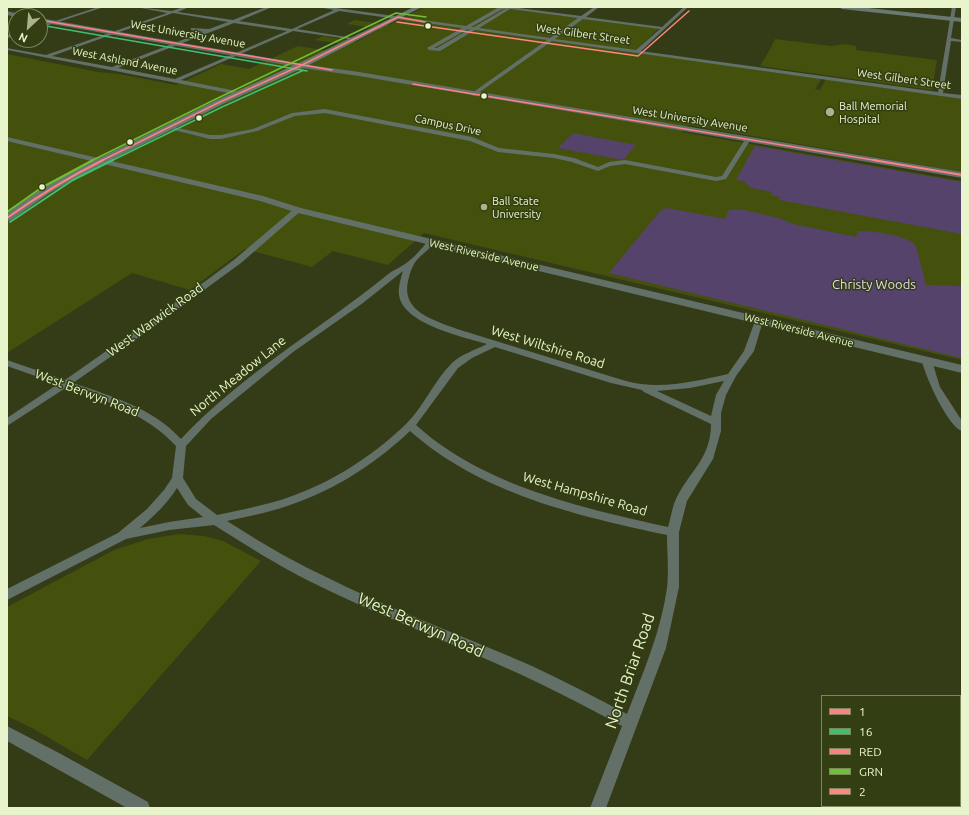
<!DOCTYPE html>
<style>
body{margin:0}
#map{position:relative;width:969px;height:815px;overflow:hidden;background:#343b17;font-family:Ubuntu,sans-serif}
canvas{display:block}
.frame{position:absolute;inset:0;border:8px solid #e8f5cc;pointer-events:none}
.legend{position:absolute;left:821px;top:695px;width:140px;height:112px;box-sizing:border-box;background:#333e13;border:1px solid #7b875d;margin:0;padding:5px 7px;list-style:none;font-size:12px;color:#e8f5cc}
.legend li{display:flex;align-items:center;gap:8px;height:20px}
.legend b{width:20px;border:1px solid #7b875d}
.north{position:absolute;left:8px;top:8px;width:40px;height:40px;box-sizing:border-box;background:#333e13;border:1px solid #7b875d;border-radius:50%;rotate:206deg;font-size:11px;font-weight:700;line-height:16px;text-align:center;color:#e8f5cc}
.north::after{content:'';display:block;margin:auto;width:14px;height:18px;background:#a9b48d;clip-path:polygon(50% 0,100% 100%,50% 72%,0 100%)}
</style>
<div id="map">
<canvas width="969" height="815"></canvas>
<div class="frame"></div>
<ul class="legend">
<li><b style="height:5px;background:#ff8087"></b>1</li>
<li><b style="height:5px;background:#3ec16f"></b>16</li>
<li><b style="height:5px;background:#ff8080"></b>RED</li>
<li><b style="height:5px;background:#6ec132"></b>GRN</li>
<li><b style="height:5px;background:#ff8680"></b>2</li>
</ul>
<div class="north">N</div>
</div>
<script>
const context = document.querySelector('canvas').getContext('2d');
context.lineJoin = 'round';
function paint(path, color) { context.fillStyle = color; context.fill(path, 'evenodd'); }
function strokePath(path, color, width, dash) { context.strokeStyle = color; context.lineWidth = width; context.lineCap = dash ? 'butt' : 'round'; context.setLineDash(dash || []); context.stroke(path); }
function drawText(font, color, halo, rows, align = 'center') {
  context.font = font + ' Ubuntu,sans-serif'; context.lineWidth = 3; context.setLineDash([]); context.textBaseline = 'middle'; context.strokeStyle = halo; context.fillStyle = color; for (const [text, x, y, turn = 0] of rows) {
    context.save(); context.translate(x, y); context.rotate((+turn || 0) * Math.PI / 180); context.textAlign = isNaN(turn) ? turn : align; if (halo) context.strokeText(text, 0, 0); context.fillText(text, 0, 0); context.restore();
  }
}
const built = new Path2D(`
 M 425,7 L 495,7 L 659,28 L 635,51 L 822,78 L 815,89 L 820,90 L 826,79 L 962,99 L 962,172 L 688,125 L 682,132 L 962,181 L 962,360 L 424,233 L 388,265 L 333,251 L 312,267 L 245,249 L 190,290 L 132,273 L 7,353 L 7,54 L 98,72 L 119,74 L 176,85 L 221,64 L 249,69 L 298,46 L 334,52 L 347,45 L 315,40 L 323,36 L 356,42 L 380,29 L 347,24 L 355,20 L 389,25 Z
 M 775,39 L 831,46 L 845,44 L 856,46 L 856,50 L 937,60 L 932,90 L 760,66 L 769,51 Z
 M 179,534 L 204,536 L 223,541 L 261,561 L 87,760 L 32,728 L 7,716 L 7,607 L 114,550 L 148,539 Z`);
const green = new Path2D(`
 M 573,133 L 636,145 L 624,159 L 618,159 L 558,148 Z
 M 755,146 L 962,182 L 962,234 L 779,200 L 780,197 L 771,195 L 772,192 L 751,188 L 744,181 L 736,180 Z
 M 667,208 L 725,219 L 729,210 L 740,209 L 779,218 L 793,224 L 856,237 L 858,231 C 873,231 908,235 916,246 L 926,285 L 962,286 L 962,358 L 609,273 L 661,210 Z`);
const minor = new Path2D(`
 M 98,7 L 104,7 L 40,28 L 40,26 Z
 M 136,7 L 172,11 L 183,7 L 189,7 L 178,12 L 233,20 L 266,7 L 272,7 L 239,21 L 292,29 L 334,10 L 318,7 L 329,7 L 466,26 L 499,7 L 511,7 L 581,16 L 594,7 L 599,7 L 586,17 L 662,27 L 684,7 L 688,7 L 641,51 L 938,92 L 952,7 L 956,7 L 951,38 L 962,40 L 962,42 L 951,41 L 943,93 L 962,95 L 962,99 L 552,41 L 474,96 L 472,95 L 472,93 L 547,40 L 475,30 L 440,51 L 429,50 L 427,48 L 462,28 L 339,11 L 297,29 L 353,38 L 355,40 L 293,31 L 181,80 L 241,92 L 242,93 L 239,95 L 7,50 L 7,48 L 46,55 L 167,13 ZM 505,9 L 474,27 L 471,27 L 501,10 ZM 510,9 L 578,18 L 550,38 L 479,28 ZM 173,13 L 228,22 L 209,29 L 191,28 L 191,30 L 203,32 L 112,67 L 52,56 ZM 583,19 L 660,29 L 636,50 L 555,39 ZM 234,23 L 287,31 L 175,79 L 118,68 ZM 468,29 L 470,29 L 437,48 L 434,48 Z
 M 16,33 L 16,36 L 7,38 L 7,35 Z
 M 325,109 L 472,137 L 499,148 L 554,154 L 574,158 L 598,167 L 609,162 L 625,160 L 716,177 L 722,176 L 746,138 L 751,139 L 726,179 L 716,181 L 625,164 L 610,166 L 598,171 L 572,162 L 554,158 L 498,152 L 470,141 L 325,113 L 295,116 L 257,131 L 221,139 L 210,139 L 166,128 L 169,126 L 210,135 L 221,135 L 253,129 L 292,113 Z
 M 295,208 L 301,208 L 302,210 L 241,263 L 156,325 L 73,383 C 111,396 153,408 181,439 C 242,374 319,330 387,275 C 393,270 399,268 405,264 C 414,258 422,248 429,240 L 432,240 L 436,242 C 429,250 417,257 413,266 C 410,271 409,277 408,281 C 401,312 434,320 457,329 L 616,378 C 624,380 632,383 641,384 C 670,388 700,380 728,374 L 744,351 L 755,321 L 759,318 L 763,321 L 754,351 L 736,376 L 726,395 L 721,413 L 721,431 L 713,459 L 687,501 L 679,532 L 679,587 L 666,648 L 606,808 L 590,808 L 622,726 C 589,708 556,691 522,675 C 452,643 380,616 311,582 C 277,565 246,545 214,525 L 169,530 L 126,539 L 7,600 L 7,589 L 118,533 L 147,509 L 164,490 L 172,478 L 176,446 C 146,414 107,401 67,387 L 7,426 L 7,418 L 58,384 L 7,366 L 7,360 L 65,380 L 207,280 L 235,259 ZM 403,271 C 401,278 398,287 399,295 C 403,324 463,337 487,344 C 475,350 462,354 452,363 C 434,381 424,406 406,424 C 370,459 323,488 274,502 C 255,507 236,511 217,515 L 196,499 L 183,478 L 186,446 L 211,419 L 293,352 L 363,303 ZM 495,347 L 611,383 L 642,390 L 644,392 L 711,424 C 711,459 689,471 676,499 C 672,507 671,518 668,527 C 583,508 483,486 416,425 L 458,368 L 472,358 ZM 724,381 L 716,395 L 711,416 L 657,391 L 690,388 ZM 410,431 C 481,494 578,516 667,535 C 667,552 669,571 667,588 C 661,631 643,673 627,714 C 595,697 564,681 532,666 C 461,635 389,609 320,574 C 288,559 257,540 227,521 C 244,517 261,514 278,509 C 328,494 372,467 410,431 ZM 177,488 L 188,505 L 203,517 L 169,522 L 140,528 C 154,516 167,504 177,488 Z
 M 927,358 L 932,361 L 940,387 L 962,421 L 962,431 C 948,427 925,376 922,361 Z
 M 7,726 L 59,753 L 148,802 L 150,808 L 127,808 L 7,741 Z
 M 861,806 L 881,806 L 882,808 L 862,808 Z`);
const tertiary = new Path2D(`
 M 7,11 L 23,15 L 24,16 L 16,17 L 7,15 Z
 M 40,18 L 309,65 L 359,72 L 962,172 L 962,178 L 359,76 L 309,69 L 40,22 Z
 M 7,137 L 263,196 L 301,208 L 962,365 L 962,373 L 298,213 L 260,201 L 7,141 Z`);
const secondary = new Path2D(`
 M 414,7 L 422,7 L 305,67 L 223,104 L 75,178 L 48,194 L 11,220 L 7,221 L 7,213 L 40,190 L 67,174 L 217,100 L 299,63 Z
 M 839,7 L 859,7 L 962,18 L 962,22 L 842,9 Z`);
const bus1Far1 = new Path2D(`
 M 40,20 L 332,70
 M 413,84 L 879,161`);
const bus1 = new Path2D(`
 M 873,160 L 962,175`);
const bus2Far1 = new Path2D(`
 M 40,25 L 307,71
 M 111,161 L 222,107 L 304,70`);
const bus2 = new Path2D(`
 M 10,222 L 73,180 L 113,160`);
const bus3Far1 = new Path2D(`
 M 101,161 L 220,102 L 302,65 L 398,17 L 425,22`);
const bus3 = new Path2D(`
 M 7,218 C 38,196 69,177 103,160`);
const bus4Far1 = new Path2D(`
 M 91,161 L 218,98 L 396,13 L 426,17`);
const bus4 = new Path2D(`
 M 7,212 L 41,188 L 93,160`);
const bus5 = new Path2D(`
 M 397,22 L 638,56 L 689,11`);
const markers = [
 [428,26,3.5,"#e8f5cc"],
 [484,96,3.5,"#e8f5cc"],
 [830,112,5,"#a9b48d"],
 [199,118,3.5,"#e8f5cc"],
 [130,142,3.5,"#e8f5cc"],
 [42,187,3.5,"#e8f5cc"],
 [484,207,4,"#a9b48d"]
];
const farStreetnames = [
 ["West University Avenue",188,34,10],
 ["West Gilbert Street",583,34,8],
 ["West Ashland Avenue",125,61,11],
 ["West Gilbert Street",904,79,8],
 ["West University Avenue",690,119,9],
 ["Campus Drive",448,125,12],
 ["West Riverside Avenue",484,255,13],
 ["West Riverside Avenue",799,330,14]
];
const farPoinames = [
 ["Ball Memorial",839,106],
 ["Hospital",839,119],
 ["Ball State",492,201],
 ["University",492,214]
];
const parkNames = [
 ["Christy Woods",874,285]
];
const streetNames = [
 ["West Warwick Road",155,320,-36],
 ["West Wiltshire Road",548,347,17],
 ["North Meadow Lane",238,376,-39],
 ["West Berwyn Road",87,393,21],
 ["West Hampshire Road",585,494,16]
];
const nearStreetnames = [
 ["West Berwyn Road",421,625,24],
 ["North Briar Road",630,671,-71]
];
paint(built, '#43510d');
paint(green, '#55436c');
paint(minor, '#627068');
paint(tertiary, '#627068');
paint(secondary, '#697971');
strokePath(bus1Far1, '#ff8087', 1.5);
strokePath(bus1, '#ff8087', 2);
strokePath(bus2Far1, '#3ec16f', 1.5);
strokePath(bus2, '#3ec16f', 2);
strokePath(bus3Far1, '#ff8080', 1.5);
strokePath(bus3, '#ff8080', 2);
strokePath(bus4Far1, '#6ec132', 1.5);
strokePath(bus4, '#6ec132', 2);
strokePath(bus5, '#ff8680', 1.5);
for (const [x, y, r, color] of markers) { const dot = new Path2D(); dot.arc(x, y, r, 0, 2 * Math.PI); context.fillStyle = color; context.fill(dot); strokePath(dot, '#333e13', 1.5); }
drawText('11px', '#e8f5cc', '#333e13', farStreetnames);
drawText('11px', '#e8f5cc', '#333e13', farPoinames, 'left');
drawText('13px', '#e0d8ee', '#333e13', parkNames);
drawText('13px', '#e8f5cc', '#333e13', streetNames);
drawText('16px', '#e8f5cc', '#333e13', nearStreetnames);
</script>
